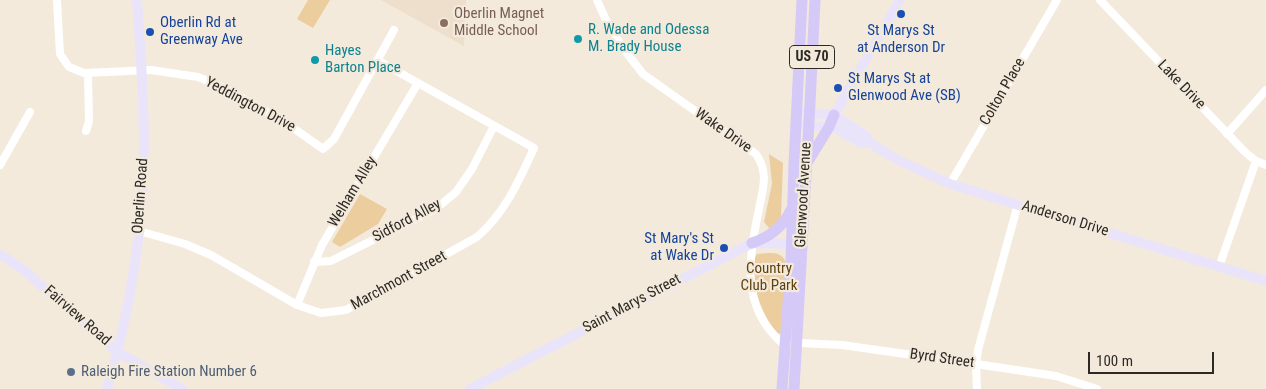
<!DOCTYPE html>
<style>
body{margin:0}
#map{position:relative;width:1266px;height:389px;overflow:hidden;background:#f3eadc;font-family:"Roboto Condensed",sans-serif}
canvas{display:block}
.scale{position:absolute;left:1088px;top:352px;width:126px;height:22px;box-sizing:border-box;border:2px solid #2d2a25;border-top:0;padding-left:6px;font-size:15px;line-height:18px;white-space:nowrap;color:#2d2a25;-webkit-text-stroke:4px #f3eadc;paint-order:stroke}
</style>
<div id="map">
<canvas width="1266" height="389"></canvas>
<div class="scale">100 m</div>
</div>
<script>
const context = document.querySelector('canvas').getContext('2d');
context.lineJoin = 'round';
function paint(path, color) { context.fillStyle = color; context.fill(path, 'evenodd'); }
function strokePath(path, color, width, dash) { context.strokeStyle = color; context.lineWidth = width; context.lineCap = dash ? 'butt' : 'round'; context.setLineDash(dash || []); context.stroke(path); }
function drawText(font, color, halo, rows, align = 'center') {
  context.font = font + ' "Roboto Condensed",sans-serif'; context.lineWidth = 4.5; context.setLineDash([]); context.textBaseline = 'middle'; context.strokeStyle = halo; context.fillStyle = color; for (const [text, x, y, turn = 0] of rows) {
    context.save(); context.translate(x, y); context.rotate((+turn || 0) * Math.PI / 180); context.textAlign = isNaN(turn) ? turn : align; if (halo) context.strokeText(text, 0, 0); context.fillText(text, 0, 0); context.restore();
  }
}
const built = new Path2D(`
 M 381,0 L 466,0 L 464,46 Z`);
const green = new Path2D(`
 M 308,0 L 330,0 L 313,28 L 297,19 Z
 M 769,154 L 783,163 L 781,216 L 777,226 L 769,228 L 764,222 L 772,184 Z
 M 360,194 L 387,209 L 378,224 L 340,247 L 332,242 Z
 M 768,253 C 777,253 783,254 786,263 L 782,331 L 780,334 L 774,332 C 761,308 749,285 755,257 L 757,254 Z`);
const street = new Path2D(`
 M 57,0 L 60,54 L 69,67 L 84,73 L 151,70 L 198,77 L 224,88 L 282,120 L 323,149 L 334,139 L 394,30
 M 597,0 L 606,20 L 623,48 L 643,74 L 756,154 C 769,173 763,188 759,209 C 749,257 740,305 781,342 L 842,345 L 976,364 L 1056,376 L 1097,389
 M 1100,0 L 1245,152 L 1256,161 L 1266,165
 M 86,131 L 89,121 L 88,74
 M 1227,134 L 1266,90
 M 0,165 L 30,112
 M 950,184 L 1057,0
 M 139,231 L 185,244 L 211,255 L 297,305 L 321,313 L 346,310 L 477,237 C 505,213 519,181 534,148 L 377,60
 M 314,262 L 331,261 L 437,208 L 456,192 L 472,169 L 494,126
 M 1219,267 L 1256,161
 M 297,305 L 322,245 L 418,83
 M 977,389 L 976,364 L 978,350 L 1018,204`);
const secondary = new Path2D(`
 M 802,113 L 834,115 L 866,136 L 870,143
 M 834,115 L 900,0
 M 796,125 L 835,128 L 861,143 L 870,143 L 898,160 L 950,184 L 1266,281
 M 0,254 L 25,271 L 96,334 L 118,352 L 182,389
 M 107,389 C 131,308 144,225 144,141 C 144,94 140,47 137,0
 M 470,389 L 752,243 L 798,244`);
const primary = new Path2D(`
 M 807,163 L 829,127 L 834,115
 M 752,243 C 770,237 783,227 791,210
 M 782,389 L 791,260 L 794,165 L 802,0
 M 794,389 L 810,104 L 815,0`);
const markers = [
 [901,14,5,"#1a4fb4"],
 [444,23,5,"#8d6e63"],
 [150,32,5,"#1a4fb4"],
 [578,39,5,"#0f9aa8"],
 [315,60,5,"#0f9aa8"],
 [838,88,5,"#1a4fb4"],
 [724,248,5,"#1a4fb4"],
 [71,372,5,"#5c6f8a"]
];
const shields = [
 [812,57,45]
];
const shieldNames = [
 ["US 70",812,57]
];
const educationNames = [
 ["Oberlin Magnet",454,14],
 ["Middle School",454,31]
];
const transitNames = [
 ["Oberlin Rd at",160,23],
 ["Greenway Ave",160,40],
 ["St Marys St",901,31,"center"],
 ["at Anderson Dr",901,48,"center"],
 ["St Marys St at",848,79],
 ["Glenwood Ave (SB)",848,96],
 ["St Mary's St",714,239,"right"],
 ["at Wake Dr",714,256,"right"]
];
const cultureNames = [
 ["R. Wade and Odessa",588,30],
 ["M. Brady House",588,47],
 ["Hayes",325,51],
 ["Barton Place",325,68]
];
const streetNames = [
 ["Lake Drive",1181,85,46],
 ["Colton Place",1003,92,-60],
 ["Yeddington Drive",250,105,28],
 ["Wake Drive",723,131,35],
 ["Welham Alley",353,192,-59],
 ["Glenwood Avenue",804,195,-87],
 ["Oberlin Road",141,196,-86],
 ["Anderson Drive",1065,219,17],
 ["Sidford Alley",407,221,-28],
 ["Marchmont Street",399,281,-29],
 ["Saint Marys Street",632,304,-28],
 ["Fairview Road",77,316,41],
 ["Byrd Street",942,359,8]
];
const parkNames = [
 ["Country",769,269],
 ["Club Park",769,286]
];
const serviceNames = [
 ["Raleigh Fire Station Number 6",81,372]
];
paint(built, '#eddfcb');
paint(green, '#eccd9d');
strokePath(street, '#fff', 8);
strokePath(secondary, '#eae4fb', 10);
strokePath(primary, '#d5c9f8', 11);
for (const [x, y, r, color] of markers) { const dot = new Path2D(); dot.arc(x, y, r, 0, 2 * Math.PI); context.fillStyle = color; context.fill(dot); strokePath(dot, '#f3eadc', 2); }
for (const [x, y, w] of shields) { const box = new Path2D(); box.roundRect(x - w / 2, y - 11.5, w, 23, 4); context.fillStyle = '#f3eadc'; context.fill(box); strokePath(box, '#2d2a25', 1); }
drawText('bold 14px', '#2d2a25', null, shieldNames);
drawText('15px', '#785e54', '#f3eadc', educationNames, 'left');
drawText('15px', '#164399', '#f3eadc', transitNames, 'left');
drawText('15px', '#0d838f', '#f3eadc', cultureNames, 'left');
drawText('15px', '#2d2a25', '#f3eadc', streetNames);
drawText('15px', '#5f420d', '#f3eadc', parkNames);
drawText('15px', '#4e5e75', '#f3eadc', serviceNames, 'left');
</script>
